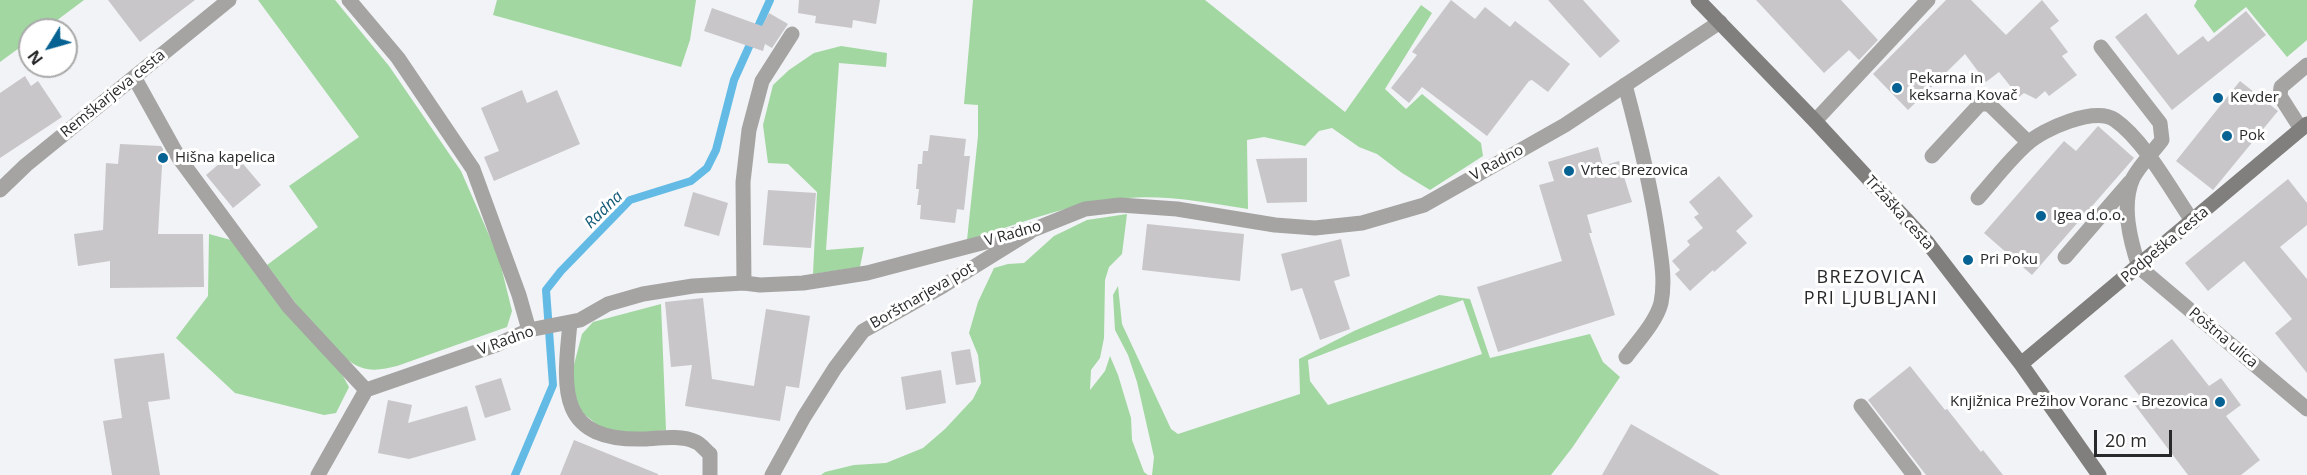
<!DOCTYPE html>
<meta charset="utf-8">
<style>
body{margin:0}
#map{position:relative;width:2307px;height:475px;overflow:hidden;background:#f1f3f6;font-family:"Open Sans",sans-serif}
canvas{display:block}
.north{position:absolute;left:18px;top:18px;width:60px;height:60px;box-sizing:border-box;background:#fff;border:2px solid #a9a9aa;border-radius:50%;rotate:233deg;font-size:16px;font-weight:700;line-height:24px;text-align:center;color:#28292a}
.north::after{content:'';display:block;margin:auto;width:21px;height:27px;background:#056292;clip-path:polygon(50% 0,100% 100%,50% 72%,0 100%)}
.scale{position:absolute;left:2094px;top:430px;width:78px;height:27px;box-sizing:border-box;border:3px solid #28292a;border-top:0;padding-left:8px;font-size:18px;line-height:21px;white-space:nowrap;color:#28292a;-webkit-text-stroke:4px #fff;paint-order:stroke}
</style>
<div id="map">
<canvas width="2307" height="475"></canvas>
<div class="north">N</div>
<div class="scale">20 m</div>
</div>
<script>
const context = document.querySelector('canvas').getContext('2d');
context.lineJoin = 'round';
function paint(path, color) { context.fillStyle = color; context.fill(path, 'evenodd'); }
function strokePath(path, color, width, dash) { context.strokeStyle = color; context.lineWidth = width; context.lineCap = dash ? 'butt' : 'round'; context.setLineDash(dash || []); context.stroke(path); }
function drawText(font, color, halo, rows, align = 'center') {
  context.font = font + ' "Open Sans",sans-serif'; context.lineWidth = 6; context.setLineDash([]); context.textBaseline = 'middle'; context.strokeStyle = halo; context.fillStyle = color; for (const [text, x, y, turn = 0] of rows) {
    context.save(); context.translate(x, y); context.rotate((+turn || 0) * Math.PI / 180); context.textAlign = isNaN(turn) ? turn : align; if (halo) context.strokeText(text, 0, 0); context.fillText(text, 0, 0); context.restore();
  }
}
const green = new Path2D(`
 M 0,0 L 84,0 L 44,30 L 30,30 L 30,40 L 0,62 Z
 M 258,0 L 335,0 L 389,66 L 461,171 L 499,258 L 512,311 L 507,327 L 397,366 C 385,369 372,372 360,367 C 330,355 288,292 267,265 L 318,227 L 289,186 L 359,137 Z
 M 497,0 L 696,0 L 690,40 L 681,67 L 493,15 Z
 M 973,0 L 1205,0 L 1345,112 L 1421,5 L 1432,13 L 1385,89 L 1406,109 L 1422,94 L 1481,143 L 1483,156 L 1430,190 L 1402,173 L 1377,154 L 1359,147 L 1332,128 L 1319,131 L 1305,146 L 1264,137 L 1247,140 L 1248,209 C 1209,203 1168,195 1128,198 C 1073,202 1019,224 967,240 L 978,136 L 978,105 L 964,104 Z
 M 2197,0 L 2307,0 L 2307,40 L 2287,57 L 2246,7 L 2214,33 L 2194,6 Z
 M 841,46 L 887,53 L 886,67 L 839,63 L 826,250 L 864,247 L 860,267 L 813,274 L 817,192 L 788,164 L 768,163 L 763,125 L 773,85 L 789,70 L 814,53 Z
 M 1127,214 L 1122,254 L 1109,267 L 1105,280 L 1104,338 L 1100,358 L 1091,370 L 1090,390 L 1105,371 L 1110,356 L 1118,375 L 1131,418 L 1132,440 L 1144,472 L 1148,475 L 821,475 L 825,472 L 854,465 L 886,463 L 923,448 L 945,429 L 973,399 L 981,383 L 978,355 L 969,333 L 978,302 L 994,268 L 1008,264 L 1024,263 L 1054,236 L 1087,220 Z
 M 209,234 L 231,240 L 339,369 L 349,387 L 336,413 L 324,415 L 235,393 L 176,338 L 208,296 Z
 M 1118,286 L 1122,324 L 1171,429 L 1178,434 L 1300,394 L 1299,359 L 1354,331 L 1439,295 L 1470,299 L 1490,358 L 1590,334 L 1603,362 L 1620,377 L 1572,448 L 1551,475 L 1152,475 L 1154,457 L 1137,382 L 1128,355 L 1115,330 L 1113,295 ZM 1463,300 L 1482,354 L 1328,405 L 1310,381 L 1308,360 Z
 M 661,304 L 666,430 L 633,434 L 606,432 L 579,410 L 571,376 L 582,334 L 593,322 Z`);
const stream = new Path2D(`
 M 515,475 L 553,385 L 546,290 L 561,271 L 630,200 L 691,181 L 707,168 L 716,150 L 734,80 L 770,0`);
const building = new Path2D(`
 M 108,0 L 195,0 L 140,42 Z
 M 799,0 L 880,0 L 876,24 L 853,20 L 852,28 L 815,23 L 816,16 L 798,13 Z
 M 1451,0 L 1475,19 L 1485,7 L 1510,27 L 1515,21 L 1570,64 L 1548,92 L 1532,80 L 1529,81 L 1487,136 L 1422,87 L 1409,103 L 1391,88 L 1417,55 L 1412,52 Z
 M 1548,0 L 1583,0 L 1620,41 L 1600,58 Z
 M 1756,0 L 1841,0 L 1878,40 L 1859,60 L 1849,50 L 1824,73 Z
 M 1946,0 L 1971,0 L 2006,35 L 2042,0 L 2059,21 L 2050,28 L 2068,52 L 2062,56 L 2077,75 L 2049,96 L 2045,91 L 2036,99 L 2024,93 L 2019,97 L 1999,72 L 1986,82 L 1965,54 L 1908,110 L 1873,74 Z
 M 712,8 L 762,26 L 769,13 L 788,24 L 772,48 L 765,44 L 763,51 L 704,31 Z
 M 2246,11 L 2266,35 L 2172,110 L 2115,37 L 2146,13 L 2178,55 L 2203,36 L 2208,42 Z
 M 25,76 L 31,86 L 38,81 L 62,117 L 0,158 L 0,93 Z
 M 2240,81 L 2278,111 L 2213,190 L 2176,161 Z
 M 522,90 L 527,103 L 557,90 L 580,144 L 494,181 L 484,157 L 499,151 L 481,108 Z
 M 2098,126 L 2134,158 L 2032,275 L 1984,233 L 2064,141 L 2076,151 Z
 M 930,135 L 966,139 L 964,156 L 970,156 L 964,210 L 957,209 L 955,223 L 920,219 L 921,205 L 917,205 L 919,189 L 916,189 L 918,164 L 922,164 L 923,151 L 928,151 Z
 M 120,144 L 161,146 L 163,149 L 158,234 L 203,234 L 204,287 L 110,288 L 110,261 L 78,266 L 74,234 L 103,230 L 106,163 L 118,164 Z
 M 1598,147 L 1603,166 L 1619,161 L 1632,202 L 1587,215 L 1592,233 L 1589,233 L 1615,315 L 1498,352 L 1477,287 L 1562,261 L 1539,185 L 1554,181 L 1548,162 Z
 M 233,152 L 261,185 L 233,208 L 206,175 Z
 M 1307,158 L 1307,202 L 1267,203 L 1256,159 Z
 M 1719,176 L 1753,216 L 1736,231 L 1747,243 L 1714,272 L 1713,270 L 1690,291 L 1675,274 L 1680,270 L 1672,261 L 1690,245 L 1687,241 L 1703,228 L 1694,217 L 1699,214 L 1689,202 Z
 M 2288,179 L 2307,203 L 2307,225 L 2280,247 L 2307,279 L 2307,373 L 2275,333 L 2292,319 L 2244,261 L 2208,291 L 2185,263 Z
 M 768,190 L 816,193 L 811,248 L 763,245 Z
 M 693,192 L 728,203 L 719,236 L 684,226 Z
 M 1147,224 L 1244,234 L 1240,281 L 1142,270 Z
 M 1341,239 L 1350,276 L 1334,281 L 1350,329 L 1320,340 L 1302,288 L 1291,291 L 1281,254 Z
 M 703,298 L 712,379 L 754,386 L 766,309 L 810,316 L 799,388 L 786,386 L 780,421 L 685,406 L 692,365 L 671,367 L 665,302 Z
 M 2172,339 L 2209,386 L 2221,378 L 2241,405 L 2226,416 L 2260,460 L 2241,475 L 2188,475 L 2134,404 L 2141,398 L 2124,376 Z
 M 970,349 L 976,382 L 956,385 L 951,352 Z
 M 164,353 L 170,399 L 148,402 L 160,475 L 112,475 L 103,421 L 122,418 L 114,359 Z
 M 1910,366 L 1945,410 L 1947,409 L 1981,452 L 1983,450 L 2003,475 L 1926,475 L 1868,400 Z
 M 941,370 L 946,403 L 906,410 L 901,377 Z
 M 501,378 L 511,410 L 485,418 L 475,386 Z
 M 388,400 L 412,405 L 408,423 L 467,406 L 476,440 L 409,459 L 378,453 Z
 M 1631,424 L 1720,475 L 1602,475 Z
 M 574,440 L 658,474 L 658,475 L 560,475 Z`);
const service = new Path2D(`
 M 2101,47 L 2160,123 L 2162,140 C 2153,152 2140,165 2133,178 C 2121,205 2130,240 2139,267
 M 1625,85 C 1639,137 1652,189 1659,243 C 1662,263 1665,283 1661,303 C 1656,322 1638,341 1626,357
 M 1815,121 L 1928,0
 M 2301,129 L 2280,96 L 2281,87 L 2307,65
 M 1932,156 L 1980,104 L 1989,104 L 2028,142
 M 1978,198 C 1994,180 2009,160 2027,144 C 2043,129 2095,106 2115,120 C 2145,141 2172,192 2193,222
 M 2065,257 L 2130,182
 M 744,283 L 743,182 L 749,130 L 762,81 L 792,34
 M 570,323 C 563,391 557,442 646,439 C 661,438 682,435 696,442 C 701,444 706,451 710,454 L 710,475
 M 1861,406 L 1914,475
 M 772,475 L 804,417 L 835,368 L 863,331 L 943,286 L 1030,232`);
const minor = new Path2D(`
 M 349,0 L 398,58 L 473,169 L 519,295 L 529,330
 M 134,77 L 179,158 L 289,307 L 366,390
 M 0,190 L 26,165 L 229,0
 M 2139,267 L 2307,409
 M 318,475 L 366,390 L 496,345 L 529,330 L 580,320 L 608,304 L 643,294 L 693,286 L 744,283 L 760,285 L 803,283 L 867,273 L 1035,229 L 1085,209 L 1120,205 L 1177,209 L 1275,225 L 1315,228 L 1362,223 L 1424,205 L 1565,125 L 1720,22`);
const secondary = new Path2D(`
 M 1698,0 L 1815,121 L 1927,242 L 2021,364 L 2099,475
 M 2021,364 L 2307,124`);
const markers = [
 [1897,88,6,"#056292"],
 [2218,98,6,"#056292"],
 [2227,136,6,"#056292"],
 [163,158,6,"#056292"],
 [1569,171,6,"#056292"],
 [2041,216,6,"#056292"],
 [1968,260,6,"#056292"],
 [2220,402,6,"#056292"]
];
const poiNames = [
 ["Pekarna in",1909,79],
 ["keksarna Kovač",1909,96],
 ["Kevder",2230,98],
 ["Pok",2239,136],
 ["Hišna kapelica",175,158],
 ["Vrtec Brezovica",1581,171],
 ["Igea d.o.o.",2053,216],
 ["Pri Poku",1980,260],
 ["Knjižnica Prežihov Voranc - Brezovica",2208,402,"right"]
];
const streetNames = [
 ["Remškarjeva cesta",113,94,-39],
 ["V Radno",1497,163,-29],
 ["Tržaška cesta",1899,213,48],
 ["V Radno",1013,234,-16],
 ["Podpeška cesta",2165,245,-40],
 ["Borštnarjeva pot",922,296,-30],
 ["Poštna ulica",2223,338,40],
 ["V Radno",506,341,-20]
];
const waterNames = [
 ["Radna",604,210,-44]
];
const quarterNames = [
 ["BREZOVICA",1871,278],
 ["PRI LJUBLJANI",1871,299]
];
paint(green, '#a2d7a1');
strokePath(stream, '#63bbe5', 8);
paint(building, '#c8c6c9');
strokePath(service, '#a5a4a3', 15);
strokePath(minor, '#a5a4a3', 15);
strokePath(secondary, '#807f7d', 15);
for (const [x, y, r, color] of markers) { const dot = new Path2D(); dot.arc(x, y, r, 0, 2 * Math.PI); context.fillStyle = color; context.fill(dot); strokePath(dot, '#fff', 2); }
drawText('15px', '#28292a', '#fff', poiNames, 'left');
drawText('15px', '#28292a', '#fff', streetNames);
drawText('italic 16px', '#145a77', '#fff', waterNames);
context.letterSpacing = '1.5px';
drawText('18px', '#28292a', '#fff', quarterNames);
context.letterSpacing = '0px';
</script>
